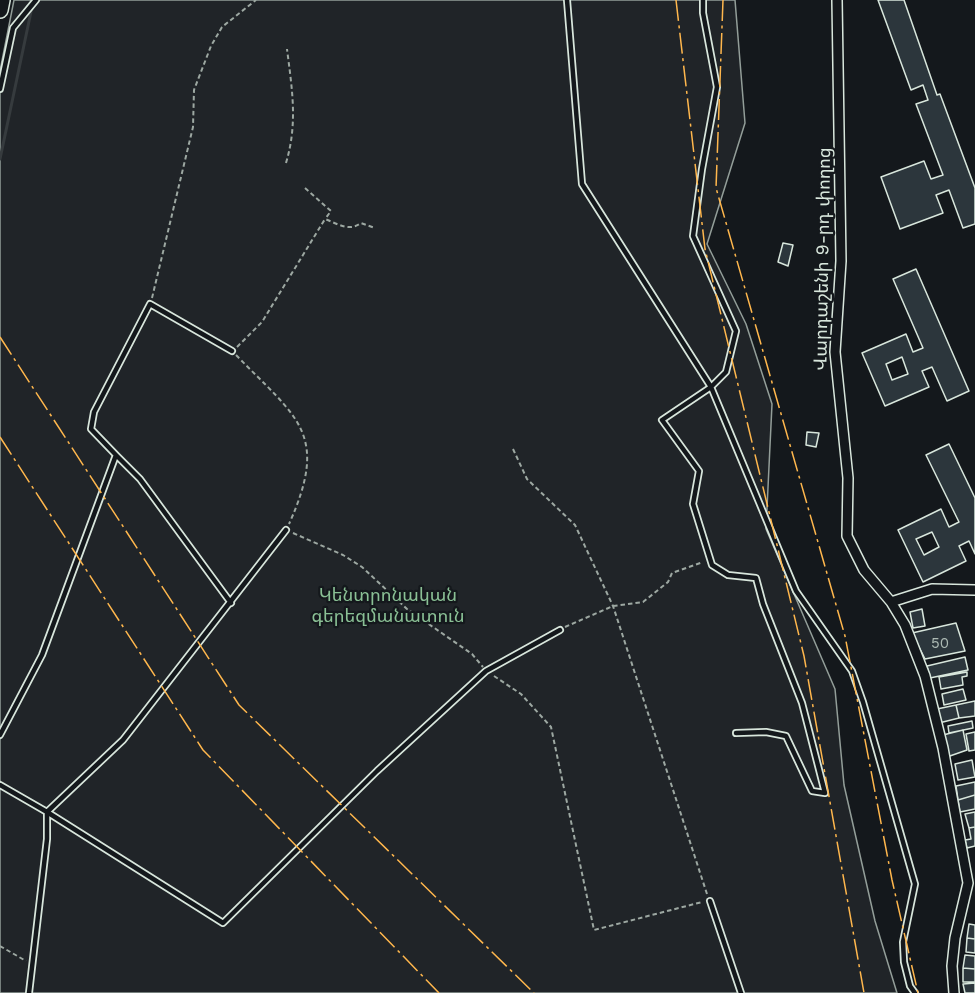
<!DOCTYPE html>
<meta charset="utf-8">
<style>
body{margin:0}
canvas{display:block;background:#14181c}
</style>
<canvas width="975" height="993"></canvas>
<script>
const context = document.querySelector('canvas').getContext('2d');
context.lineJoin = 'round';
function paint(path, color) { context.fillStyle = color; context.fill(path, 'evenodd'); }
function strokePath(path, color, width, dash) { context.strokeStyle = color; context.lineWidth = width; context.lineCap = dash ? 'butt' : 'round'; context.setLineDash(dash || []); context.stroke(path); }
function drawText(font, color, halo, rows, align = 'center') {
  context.font = font + ' "Work Sans","Noto Sans Armenian",sans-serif'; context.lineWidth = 4.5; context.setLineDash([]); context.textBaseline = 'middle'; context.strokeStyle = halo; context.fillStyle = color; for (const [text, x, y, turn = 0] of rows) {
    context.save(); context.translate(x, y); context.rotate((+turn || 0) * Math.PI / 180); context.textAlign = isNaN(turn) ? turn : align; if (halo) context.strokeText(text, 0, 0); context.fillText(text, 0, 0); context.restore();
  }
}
const green = new Path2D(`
 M 14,0 L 735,0 L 745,123 L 707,244 L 746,324 L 772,404 L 766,529 L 835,689 L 844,785 L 875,921 L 897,993 L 0,993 L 0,71 Z`);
const stream = new Path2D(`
 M 0,159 L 32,7`);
const building = new Path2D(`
 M 878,0 L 904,0 L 937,95 L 940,94 L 975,188 L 975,224 L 963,228 L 949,190 L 936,195 L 943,213 L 900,229 L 881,177 L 924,161 L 931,179 L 943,175 L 916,104 L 928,100 L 923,85 L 911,90 Z
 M 783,243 L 793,245 L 788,266 L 778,262 Z
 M 916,269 L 969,391 L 947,401 L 932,367 L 922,371 L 929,387 L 885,406 L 862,353 L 906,334 L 913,352 L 923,348 L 893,279 ZM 902,357 L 908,374 L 892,380 L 886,364 Z
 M 807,432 L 819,433 L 816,447 L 806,445 Z
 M 949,444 L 975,498 L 975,554 L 969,541 L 959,546 L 966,561 L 923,582 L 898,530 L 941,509 L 949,527 L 959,522 L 926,455 ZM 932,532 L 939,547 L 924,555 L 916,539 Z
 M 922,609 L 925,626 L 913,628 L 910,612 Z
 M 956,623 L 965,651 L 925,659 L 912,633 Z
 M 965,657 L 968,670 L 930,678 L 927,666 Z
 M 967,672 L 967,676 L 962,677 L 963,685 L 941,689 L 939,677 Z
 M 963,689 L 966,700 L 944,705 L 942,694 Z
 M 975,701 L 975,716 L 959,718 L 956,705 Z
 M 956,705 L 959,718 L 939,723 L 937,709 Z
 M 972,721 L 973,728 L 949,733 L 948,726 Z
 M 963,730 L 967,750 L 947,757 L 943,735 Z
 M 975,732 L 975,750 L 969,751 L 966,734 Z
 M 972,760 L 975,777 L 958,780 L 955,764 Z
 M 975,782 L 975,795 L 958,800 L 956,786 Z
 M 975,795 L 975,809 L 960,812 L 958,800 Z
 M 975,812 L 975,827 L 969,828 L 965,814 Z
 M 975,827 L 975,846 L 967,848 L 965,840 L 971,839 L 969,828 Z
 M 969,924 L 975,925 L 975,939 L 967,938 Z
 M 967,938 L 975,939 L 975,953 L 966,952 Z
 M 965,955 L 975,956 L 975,969 L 963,968 Z
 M 963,968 L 975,969 L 975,982 L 963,982 Z
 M 975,983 L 975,993 L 965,993 L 963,984 Z`);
const path = new Path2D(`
 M 286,163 C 298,123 292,89 287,49
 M 305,188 L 331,211 L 325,219
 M 152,298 L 193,127 L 194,90 L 211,46 L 222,27 L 256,0
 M 237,347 L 262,322 L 325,219 C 338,224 349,232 361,223 L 375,228
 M 236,355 C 297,418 330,433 289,524
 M 513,449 L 527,479 L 575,525 L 613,606 L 707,894
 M 293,533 L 343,555 L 362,567 L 407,609 L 472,654 L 483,667
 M 565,627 L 613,606 L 643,602 L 668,582 L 672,573 L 703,562
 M 494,676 L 521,694 L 551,727 L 594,930 L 702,902
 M 0,946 L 26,961`);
const service = new Path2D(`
 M 567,0 L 582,184 L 711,387 L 796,591 L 852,671 L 863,702 L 915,884 L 903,942 L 904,962 L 910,986 L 915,993
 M 703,0 L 703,13 L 717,87 L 702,169 L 693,236 L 736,331 L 726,372 L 711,387 L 662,420 L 699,471 L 693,504 L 712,565 L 728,575 L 756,578 L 763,604 L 802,703 L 825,793 L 812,791 L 786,736 L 766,732 L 736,733
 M 0,89 L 13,28 L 36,0
 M 116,455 L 140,479 L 231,603
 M 286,530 L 123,740 L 47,812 L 223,923 L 377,771 L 486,671 L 560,630
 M 0,735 L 42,655 L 116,455 L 91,429 L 94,412 L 150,304 L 232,351
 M 0,785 L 47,812 L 47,839 L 29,993
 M 710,901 L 741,993`);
const minor = new Path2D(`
 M 837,0 L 841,261 L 835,352 L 848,478 L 847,536 L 864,570 L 891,602 L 905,625 L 925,676 L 943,748 L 968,883 L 955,938 L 952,966 L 954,993
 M 891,602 L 932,589 L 975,590`);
const primary = new Path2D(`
 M 0,10 L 2,0`);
const power = new Path2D(`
 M 676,0 L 705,249 L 804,656 L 864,993
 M 723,0 L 716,188 L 845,636 L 892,880 L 918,993
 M 0,337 L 239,705 L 534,993
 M 0,437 L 203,750 L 439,993`);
const numberNames = [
 ["50",940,644]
];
const streetNames = [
 ["Վարդաշենի 9-րդ փողոց",823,259,-89]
];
const parkNames = [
 ["Կենտրոնական",388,596],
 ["գերեզմանատուն",388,617]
];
paint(green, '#202428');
strokePath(green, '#939e99', 1.5);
strokePath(stream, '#363b3e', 3);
paint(building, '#2c363c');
strokePath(building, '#d8e6dc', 1.5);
strokePath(service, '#d8e6dc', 8);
strokePath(minor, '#d8e6dc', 12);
strokePath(primary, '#d8e6dc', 18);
strokePath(path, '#9da8a2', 2, [4.5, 3]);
strokePath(service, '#14181c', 4.5);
strokePath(minor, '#14181c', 9);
strokePath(primary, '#14181c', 15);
strokePath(power, '#ffb74d', 1.5, [21, 4.5, 3, 4.5]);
drawText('15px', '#adbab4', null, numberNames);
drawText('18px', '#d8e6dc', '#14181c', streetNames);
drawText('18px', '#8ac095', '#14181c', parkNames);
</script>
